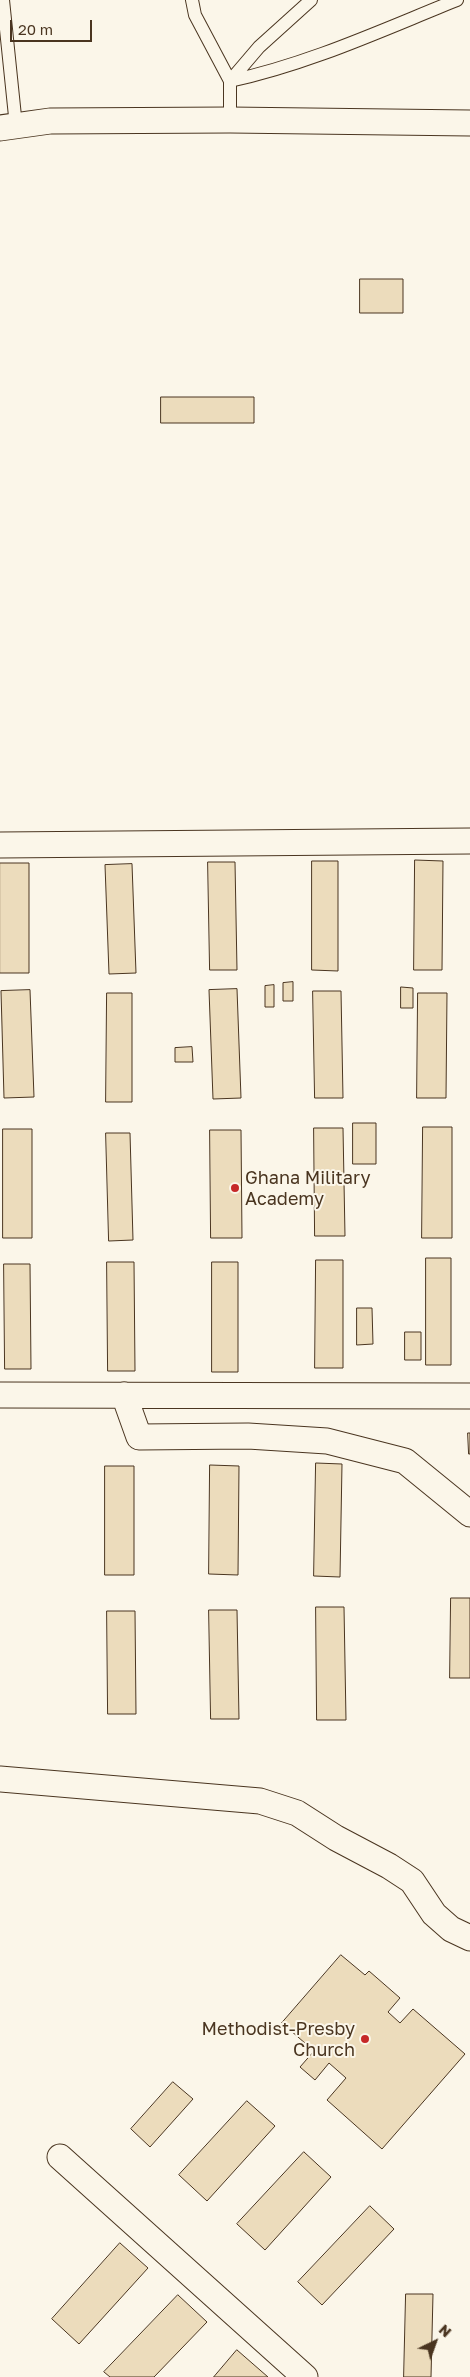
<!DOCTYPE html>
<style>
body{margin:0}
#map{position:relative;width:470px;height:2377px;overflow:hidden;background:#fbf6e9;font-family:"Golos Text",sans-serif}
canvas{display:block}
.north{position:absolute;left:410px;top:2317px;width:50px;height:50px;-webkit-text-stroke:4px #fbf6e9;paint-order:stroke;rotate:42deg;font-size:14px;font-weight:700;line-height:20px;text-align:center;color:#4a3520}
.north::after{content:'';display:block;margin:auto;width:18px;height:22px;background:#4a3520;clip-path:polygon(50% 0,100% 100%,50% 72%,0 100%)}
.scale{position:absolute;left:10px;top:20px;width:82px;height:22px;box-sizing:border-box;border:2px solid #4a3520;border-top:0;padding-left:6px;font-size:15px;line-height:18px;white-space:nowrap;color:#4a3520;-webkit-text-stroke:4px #fbf6e9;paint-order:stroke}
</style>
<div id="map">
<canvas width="470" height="2377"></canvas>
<div class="north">N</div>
<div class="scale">20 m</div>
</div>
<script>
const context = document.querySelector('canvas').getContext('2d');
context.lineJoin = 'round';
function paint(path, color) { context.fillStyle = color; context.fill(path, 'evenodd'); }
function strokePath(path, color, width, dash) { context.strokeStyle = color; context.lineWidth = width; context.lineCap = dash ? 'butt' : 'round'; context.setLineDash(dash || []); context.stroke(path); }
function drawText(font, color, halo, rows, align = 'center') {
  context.font = font + ' "Golos Text",sans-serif'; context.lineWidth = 4; context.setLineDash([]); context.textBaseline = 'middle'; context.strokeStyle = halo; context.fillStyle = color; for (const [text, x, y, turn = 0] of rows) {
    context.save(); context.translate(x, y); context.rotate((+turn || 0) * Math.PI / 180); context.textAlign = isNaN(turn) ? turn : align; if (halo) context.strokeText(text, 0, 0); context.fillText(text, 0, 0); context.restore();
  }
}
const building = new Path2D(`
 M 360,279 L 403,279 L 403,313 L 360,313 Z
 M 161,397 L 254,397 L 254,423 L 161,423 Z
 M 415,860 L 443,861 L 442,970 L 414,970 Z
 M 312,861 L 338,861 L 338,971 L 312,970 Z
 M 208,862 L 235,862 L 237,970 L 210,970 Z
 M 0,863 L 29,863 L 29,973 L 0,973 Z
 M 132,864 L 136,973 L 109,974 L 105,865 Z
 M 293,982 L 293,1001 L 283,1001 L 283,983 Z
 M 274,985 L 274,1007 L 265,1007 L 265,986 Z
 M 401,987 L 413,988 L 413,1008 L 401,1008 Z
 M 237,989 L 241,1098 L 213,1099 L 209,990 Z
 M 30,990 L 34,1097 L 4,1098 L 1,991 Z
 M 313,991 L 341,991 L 343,1098 L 315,1098 Z
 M 107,993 L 132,993 L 132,1102 L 106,1102 Z
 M 418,993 L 447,993 L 446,1098 L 417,1098 Z
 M 192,1047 L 193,1062 L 175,1062 L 175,1048 Z
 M 353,1123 L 376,1123 L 376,1164 L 353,1164 Z
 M 423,1127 L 452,1127 L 452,1238 L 422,1238 Z
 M 314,1128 L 343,1128 L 345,1236 L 315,1236 Z
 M 3,1129 L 32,1129 L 32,1238 L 3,1238 Z
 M 210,1130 L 241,1130 L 242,1238 L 211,1238 Z
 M 106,1133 L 130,1133 L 133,1240 L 109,1241 Z
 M 426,1258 L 451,1258 L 451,1365 L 426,1365 Z
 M 316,1260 L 343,1260 L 343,1368 L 315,1368 Z
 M 107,1262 L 134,1262 L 135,1371 L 108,1371 Z
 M 212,1262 L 238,1262 L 238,1372 L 212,1372 Z
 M 4,1264 L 30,1264 L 31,1369 L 5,1369 Z
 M 357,1308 L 372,1308 L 373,1344 L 357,1345 Z
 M 405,1332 L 421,1332 L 421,1360 L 405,1360 Z
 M 468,1433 L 470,1433 L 470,1454 L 469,1454 Z
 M 316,1463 L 342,1464 L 340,1577 L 314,1576 Z
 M 210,1465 L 239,1466 L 238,1575 L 209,1574 Z
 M 105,1466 L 134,1466 L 134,1575 L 105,1575 Z
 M 451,1598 L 470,1598 L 470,1678 L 450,1678 Z
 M 316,1607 L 344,1607 L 346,1720 L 317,1720 Z
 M 209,1610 L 237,1610 L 239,1719 L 211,1719 Z
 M 107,1611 L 135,1611 L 136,1714 L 108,1714 Z
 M 341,1955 L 365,1975 L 369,1971 L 400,1998 L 388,2012 L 400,2023 L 413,2009 L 465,2054 L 382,2149 L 327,2100 L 346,2078 L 329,2063 L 315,2080 L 300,2067 L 314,2051 L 282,2023 Z
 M 173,2082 L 193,2099 L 150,2147 L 131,2129 Z
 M 247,2101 L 275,2126 L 207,2201 L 179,2175 Z
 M 304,2152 L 331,2177 L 265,2250 L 237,2224 Z
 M 370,2206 L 394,2229 L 322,2305 L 298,2282 Z
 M 120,2243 L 148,2268 L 79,2344 L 52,2319 Z
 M 406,2294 L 433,2294 L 431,2377 L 404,2377 Z
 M 178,2295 L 207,2322 L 154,2377 L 110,2377 L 104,2372 Z
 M 237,2350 L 268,2377 L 214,2377 Z`);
const lane = new Path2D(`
 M 3,0 L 16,126
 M 192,0 L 195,15 L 230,81 C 309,64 382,30 457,0
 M 230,120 L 230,81 L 259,47 L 311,0`);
const street = new Path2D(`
 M 0,128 L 50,121 L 230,120 L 470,123
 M 0,845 L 470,841
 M 0,1395 L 470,1396
 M 124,1395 L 139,1437 L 248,1436 L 327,1441 L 405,1461 L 470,1514
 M 0,1779 L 260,1801 L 297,1813 L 336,1838 L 389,1866 L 412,1881 L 434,1914 L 451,1929 L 470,1938
 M 60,2157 L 305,2377`);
const markers = [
 [235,1188,5,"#c62828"],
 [365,2039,5,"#c62828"]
];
const poiNames = [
 ["Ghana Military",245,1178],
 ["Academy",245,1199],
 ["Methodist-Presby",355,2029,"right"],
 ["Church",355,2050,"right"]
];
paint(building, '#ecdcbc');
strokePath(building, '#4a3520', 1);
strokePath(lane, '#4a3520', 14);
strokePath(street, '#4a3520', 27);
strokePath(lane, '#fbf6e9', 12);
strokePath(street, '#fbf6e9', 25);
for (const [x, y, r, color] of markers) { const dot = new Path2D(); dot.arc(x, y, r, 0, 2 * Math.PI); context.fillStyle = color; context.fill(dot); strokePath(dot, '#fbf6e9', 2); }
drawText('18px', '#4a3520', '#fbf6e9', poiNames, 'left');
</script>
